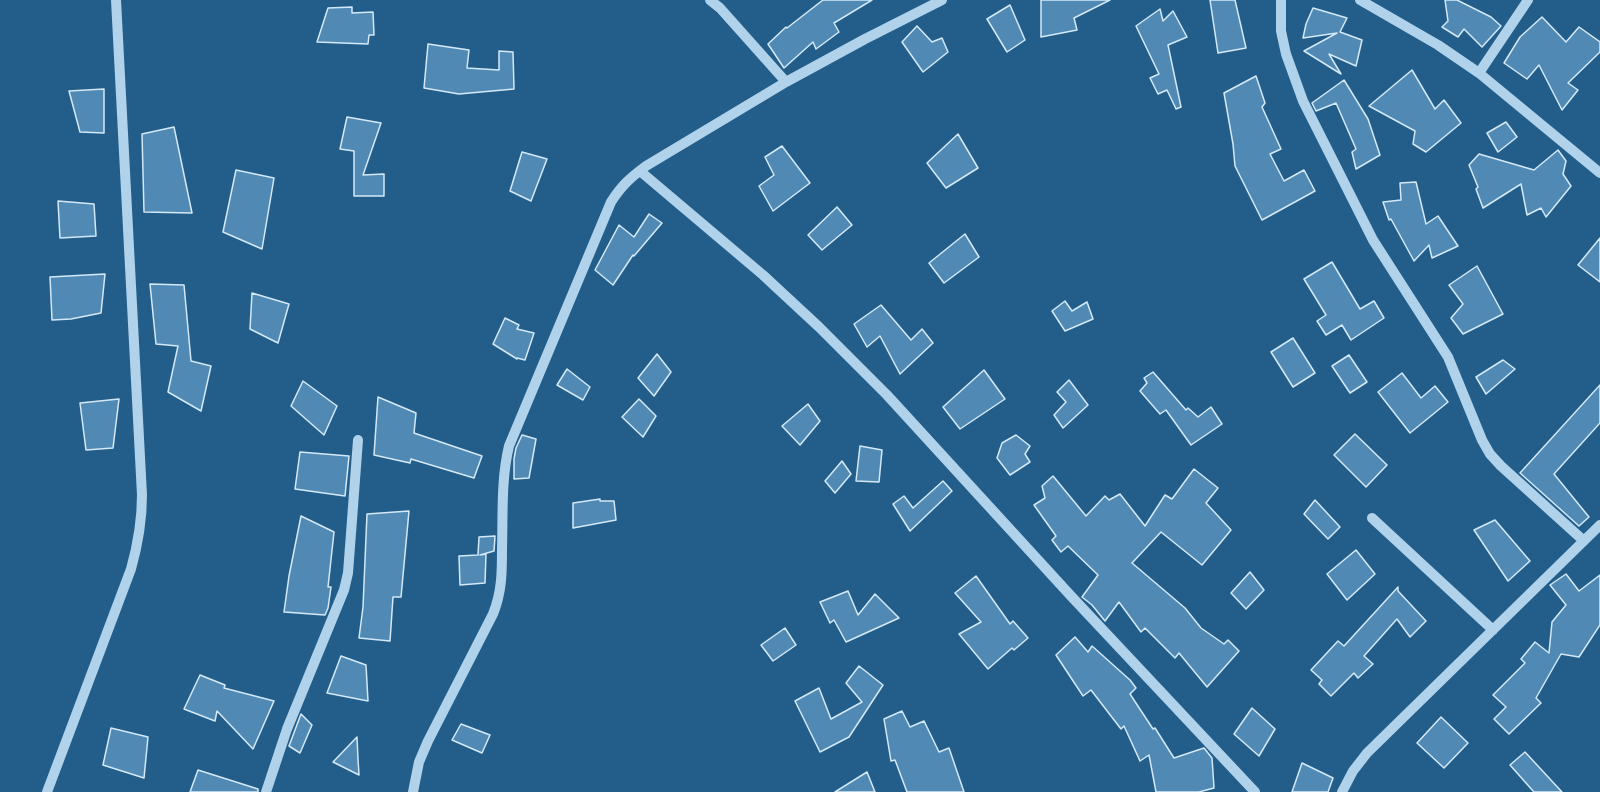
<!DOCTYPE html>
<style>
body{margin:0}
canvas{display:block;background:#235e8a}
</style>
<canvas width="1600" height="792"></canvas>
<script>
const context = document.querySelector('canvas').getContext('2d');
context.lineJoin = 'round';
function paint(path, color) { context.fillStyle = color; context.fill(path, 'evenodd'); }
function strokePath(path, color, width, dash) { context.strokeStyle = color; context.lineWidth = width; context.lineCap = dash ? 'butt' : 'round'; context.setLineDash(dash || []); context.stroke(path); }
const building = new Path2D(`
 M 823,0 L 872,0 L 834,23 L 839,32 L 816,49 L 813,42 L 784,68 L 768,44 L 786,27 L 787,28 Z
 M 1041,0 L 1110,0 L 1074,18 L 1077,30 L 1041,37 Z
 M 1210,0 L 1235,0 L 1246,48 L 1218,53 Z
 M 1445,0 L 1457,0 L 1491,17 L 1501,26 L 1482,47 L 1464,29 L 1458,37 L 1442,27 L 1448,21 Z
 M 1010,5 L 1025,40 L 1007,52 L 987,19 Z
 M 352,7 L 352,13 L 373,12 L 374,35 L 369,35 L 368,44 L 317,42 L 328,8 Z
 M 1313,8 L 1347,18 L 1340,32 L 1362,40 L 1356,66 L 1329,54 L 1341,74 L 1304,51 L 1337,33 L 1303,38 L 1306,24 Z
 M 1160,9 L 1163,21 L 1173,11 L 1187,37 L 1168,45 L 1181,107 L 1176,109 L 1167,90 L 1158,94 L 1150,78 L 1159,74 L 1136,26 Z
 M 1542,17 L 1566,42 L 1579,27 L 1600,42 L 1600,52 L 1568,83 L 1578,90 L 1562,110 L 1539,65 L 1527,79 L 1504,63 L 1520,37 Z
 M 917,26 L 932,42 L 942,38 L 948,52 L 923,72 L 902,42 Z
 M 428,44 L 469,50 L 467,68 L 499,70 L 499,51 L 513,52 L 514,89 L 459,94 L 424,88 Z
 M 1412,70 L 1435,109 L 1444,100 L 1461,123 L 1426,152 L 1413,144 L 1415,131 L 1369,106 Z
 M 1256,76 L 1265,103 L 1262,107 L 1281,149 L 1270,154 L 1284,181 L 1304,170 L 1315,191 L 1262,220 L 1235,166 L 1233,144 L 1224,93 Z
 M 1344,80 L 1368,119 L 1380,155 L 1356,169 L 1352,152 L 1356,149 L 1336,103 L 1316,111 L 1312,103 Z
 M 104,89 L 104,133 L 80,132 L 69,91 Z
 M 347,117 L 381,123 L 363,175 L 384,174 L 384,196 L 354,196 L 354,151 L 340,149 Z
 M 1506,122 L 1517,137 L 1498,152 L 1487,133 Z
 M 174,127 L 192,213 L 144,212 L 142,134 Z
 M 958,134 L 978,168 L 946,188 L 927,163 Z
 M 782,146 L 810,183 L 773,211 L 759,186 L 774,175 L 765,157 Z
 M 1558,150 L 1566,161 L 1563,174 L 1571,186 L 1546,217 L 1541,208 L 1527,215 L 1521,184 L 1483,208 L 1476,189 L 1478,187 L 1469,165 L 1479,154 L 1534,170 Z
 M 522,152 L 547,159 L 531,201 L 510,191 Z
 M 236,170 L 274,178 L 262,249 L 223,232 Z
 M 1416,182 L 1426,224 L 1438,216 L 1458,246 L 1432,258 L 1429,245 L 1414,261 L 1391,219 L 1389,220 L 1383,202 L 1401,200 L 1400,183 Z
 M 58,201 L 94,204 L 96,236 L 60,238 Z
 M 837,207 L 852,225 L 822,250 L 808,235 Z
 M 649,214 L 662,223 L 634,256 L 633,255 L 613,285 L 595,270 L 619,225 L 634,237 Z
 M 965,234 L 979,257 L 944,283 L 929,263 Z
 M 1600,238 L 1600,282 L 1578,265 Z
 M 1332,262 L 1360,309 L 1374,301 L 1384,318 L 1351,340 L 1342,325 L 1326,335 L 1317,321 L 1326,315 L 1304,279 Z
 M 1477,266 L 1503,314 L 1463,334 L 1451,318 L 1463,304 L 1449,285 Z
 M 105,274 L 101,313 L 71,319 L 52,320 L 50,277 Z
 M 150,284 L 184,285 L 191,361 L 211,366 L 201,411 L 168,392 L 178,346 L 156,344 Z
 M 252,293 L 289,304 L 278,343 L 250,329 Z
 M 1065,301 L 1072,311 L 1087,302 L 1093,319 L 1065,331 L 1052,311 Z
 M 881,305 L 911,340 L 922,329 L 933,343 L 900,374 L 880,336 L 867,347 L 854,324 Z
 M 505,318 L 519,325 L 517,329 L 534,333 L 525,360 L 517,358 L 517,359 L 493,344 Z
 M 1293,338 L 1315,373 L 1293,387 L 1271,352 Z
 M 657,354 L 671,372 L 654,396 L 638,378 Z
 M 1349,355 L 1367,382 L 1350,393 L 1332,366 Z
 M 1503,360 L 1515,369 L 1486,394 L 1476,377 Z
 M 567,369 L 590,387 L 583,400 L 557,385 Z
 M 984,370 L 1005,399 L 960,429 L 943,407 Z
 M 1153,372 L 1186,410 L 1188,408 L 1198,417 L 1211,407 L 1222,424 L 1191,445 L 1166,410 L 1160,414 L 1140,391 L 1147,383 L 1144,378 Z
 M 1402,373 L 1421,398 L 1435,386 L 1448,402 L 1410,433 L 1378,392 Z
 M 1069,380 L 1088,405 L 1063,428 L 1054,415 L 1066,402 L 1057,392 Z
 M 303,381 L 337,406 L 324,435 L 291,406 Z
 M 1600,385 L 1600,423 L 1554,474 L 1589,517 L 1579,526 L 1520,473 Z
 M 378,397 L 416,413 L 414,433 L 482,456 L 474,478 L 411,459 L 410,463 L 374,455 Z
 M 119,399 L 113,448 L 86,450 L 80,403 Z
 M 639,399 L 656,416 L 643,437 L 622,417 Z
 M 808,404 L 820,421 L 800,445 L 782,426 Z
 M 1355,434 L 1387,465 L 1366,487 L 1334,455 Z
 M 522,435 L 536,439 L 529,478 L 514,479 L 514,459 L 516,448 Z
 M 1016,435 L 1030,446 L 1025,454 L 1030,462 L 1010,475 L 997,458 L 1002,443 Z
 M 860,446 L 882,450 L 879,482 L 856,481 Z
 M 300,452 L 349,456 L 345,496 L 295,489 Z
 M 842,461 L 851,474 L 835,493 L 825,481 Z
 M 1194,469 L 1218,488 L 1206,503 L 1231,530 L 1202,565 L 1161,532 L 1132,563 L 1185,608 L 1201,628 L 1224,644 L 1228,640 L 1239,651 L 1207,687 L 1179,653 L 1175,658 L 1145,628 L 1141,632 L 1119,602 L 1105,621 L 1092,605 L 1082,597 L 1098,575 L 1068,546 L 1061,552 L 1052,540 L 1056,536 L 1034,505 L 1045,498 L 1042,486 L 1053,476 L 1086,516 L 1105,496 L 1109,500 L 1120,494 L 1145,526 L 1165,495 L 1172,499 Z
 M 943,481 L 952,491 L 910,531 L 893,504 L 904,496 L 913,508 Z
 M 600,499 L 600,501 L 614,501 L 616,520 L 573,528 L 573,503 Z
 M 1315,500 L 1340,527 L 1328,539 L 1304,514 Z
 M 409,511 L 401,597 L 393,597 L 390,641 L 359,638 L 363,607 L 367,514 Z
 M 301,516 L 334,532 L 328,587 L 331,587 L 328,608 L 325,615 L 284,612 L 289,576 Z
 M 1495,520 L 1530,561 L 1508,581 L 1474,530 Z
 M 495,536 L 494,551 L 480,555 L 486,554 L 485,583 L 460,585 L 459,556 L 478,555 L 479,537 Z
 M 1356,550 L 1375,574 L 1347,600 L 1327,574 Z
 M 1250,572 L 1264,590 L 1246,609 L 1231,593 Z
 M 1566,574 L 1579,591 L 1600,575 L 1600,625 L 1579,657 L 1561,654 L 1536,698 L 1541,703 L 1509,734 L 1494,719 L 1506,707 L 1493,695 L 1525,663 L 1521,659 L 1535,642 L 1549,653 L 1552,622 L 1566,605 L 1550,585 Z
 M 976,576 L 1010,624 L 1013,621 L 1028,638 L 1014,650 L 1012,648 L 988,669 L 959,634 L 981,622 L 955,593 Z
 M 1398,587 L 1398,591 L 1426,621 L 1410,637 L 1397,619 L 1364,656 L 1373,664 L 1358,678 L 1354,673 L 1331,696 L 1319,684 L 1322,680 L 1311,670 L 1338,641 L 1344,646 Z
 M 848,591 L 858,615 L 875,594 L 899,618 L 846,642 L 834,620 L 830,623 L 820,602 Z
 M 785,628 L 796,645 L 773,661 L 761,645 Z
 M 1075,637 L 1088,652 L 1092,646 L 1130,680 L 1136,688 L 1130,694 L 1153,729 L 1155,728 L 1174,758 L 1204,748 L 1212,758 L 1214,788 L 1199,792 L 1156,792 L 1149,755 L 1140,761 L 1124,726 L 1121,729 L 1091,690 L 1083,696 L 1056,655 Z
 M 341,656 L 366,665 L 368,701 L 327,693 Z
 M 859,666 L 883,685 L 849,737 L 820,752 L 795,701 L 819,688 L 831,719 L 862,702 L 846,683 Z
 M 200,675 L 225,685 L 224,688 L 274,701 L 253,749 L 217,711 L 215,721 L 184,709 Z
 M 1252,708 L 1275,729 L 1259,756 L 1234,734 Z
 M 902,711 L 910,727 L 924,721 L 939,752 L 949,748 L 964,792 L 907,792 L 895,760 L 891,761 L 884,719 Z
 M 301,714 L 312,725 L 300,753 L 289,746 Z
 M 1441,717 L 1468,743 L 1444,768 L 1417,743 Z
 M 461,724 L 490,735 L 482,753 L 452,740 Z
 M 111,728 L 148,737 L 144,778 L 103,765 Z
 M 357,737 L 358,759 L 359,775 L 333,762 Z
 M 1525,752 L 1562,792 L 1534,792 L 1510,765 Z
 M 1302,763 L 1333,778 L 1328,792 L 1292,792 Z
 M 198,770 L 258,789 L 258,792 L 190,792 Z
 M 867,772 L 875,792 L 835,792 Z`);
const minor = new Path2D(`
 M 710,0 L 720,8 L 786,82
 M 1281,0 L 1281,31 L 1286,54 L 1303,101 L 1373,240 L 1448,357 L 1482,440 L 1490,454 L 1501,466 L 1584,541
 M 1360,0 L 1438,45 L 1479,73 L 1600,173
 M 1479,73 L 1528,0
 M 640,171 L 763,275 L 819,327 L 887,395 L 1071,596 L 1255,792
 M 1372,518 L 1493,630
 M 47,792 L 131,569 C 138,544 142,521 142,495 L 116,0
 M 266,792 L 287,729 L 344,590 L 348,573 L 358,440
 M 413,792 L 419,762 L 428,741 L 493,614 C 502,592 502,572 502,549 C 503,514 501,479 509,446 L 611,202 C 622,185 630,178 646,166 L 786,82 L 865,39 L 942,0
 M 1342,792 L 1353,771 L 1367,753 L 1600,525`);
paint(building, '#5089b3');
strokePath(building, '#d4e9f8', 1.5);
strokePath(minor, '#b0d2ea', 10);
</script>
